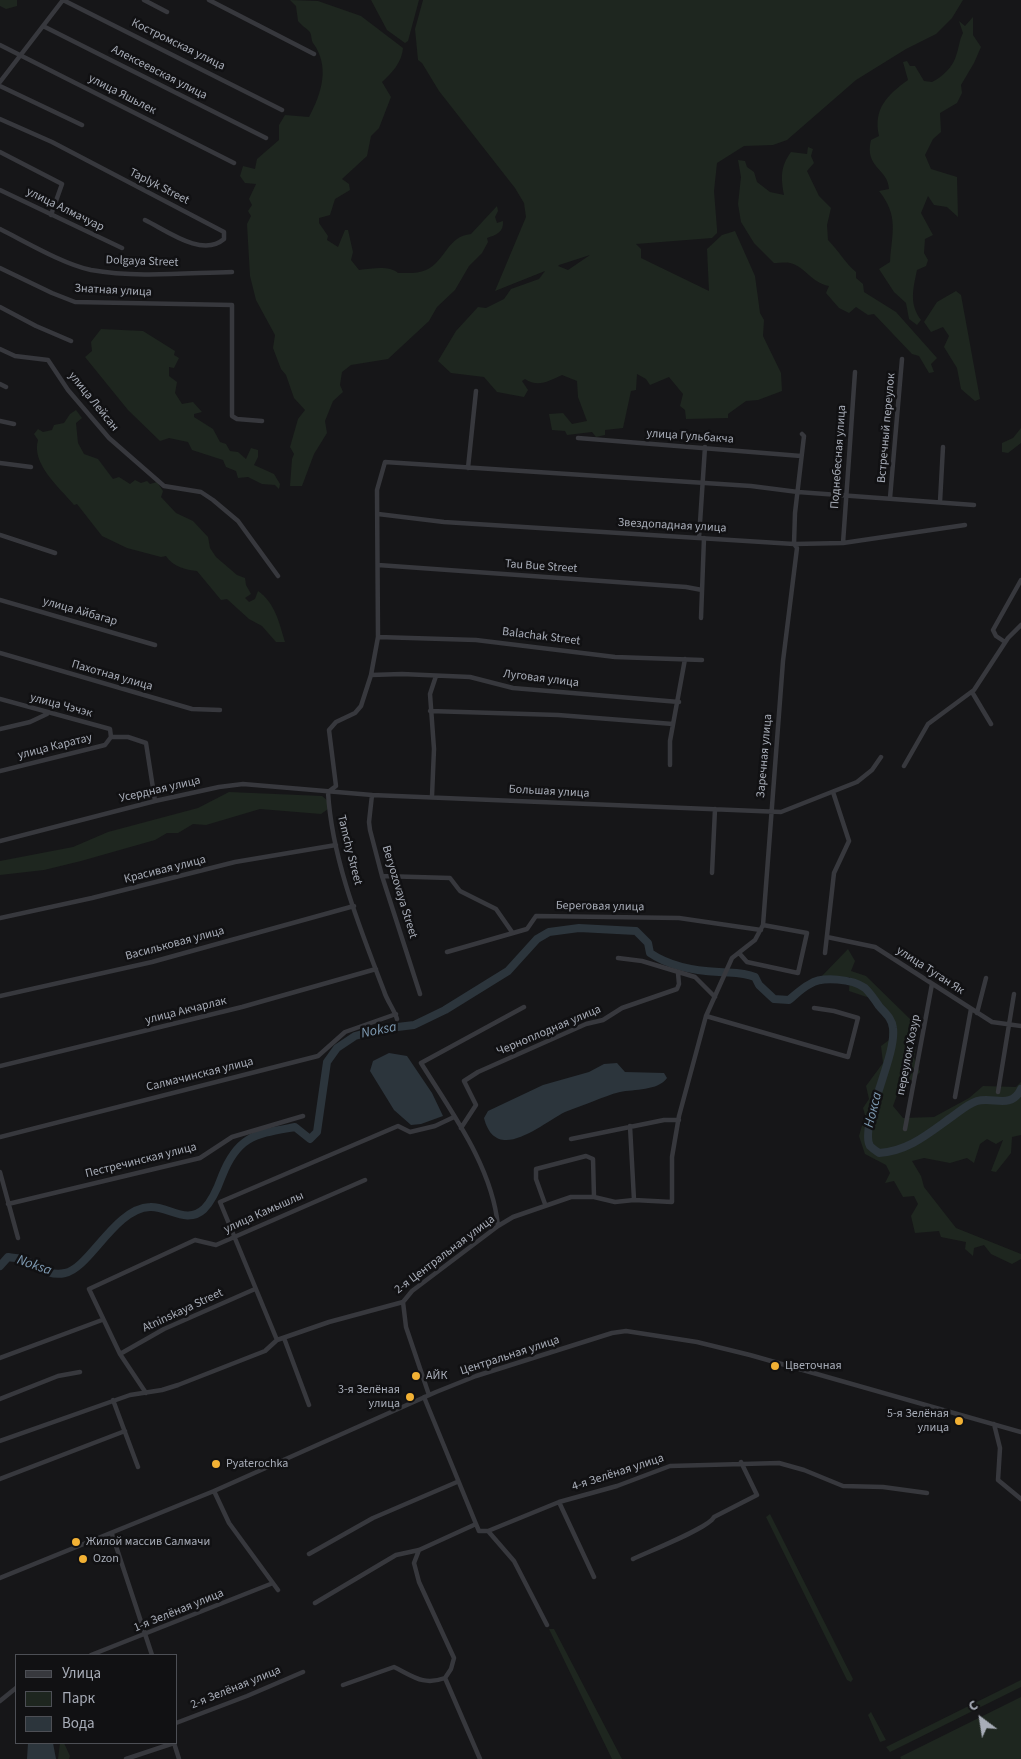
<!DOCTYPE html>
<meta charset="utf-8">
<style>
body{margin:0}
#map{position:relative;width:1021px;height:1759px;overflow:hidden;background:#161618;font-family:"Source Sans 3",sans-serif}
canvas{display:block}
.legend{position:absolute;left:15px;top:1654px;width:162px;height:90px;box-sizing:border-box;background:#111113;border:1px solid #4d4f55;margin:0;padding:6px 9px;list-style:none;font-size:15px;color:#a8adb8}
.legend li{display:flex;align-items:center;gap:10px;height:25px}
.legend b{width:25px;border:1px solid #4d4f55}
.north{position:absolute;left:956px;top:1694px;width:50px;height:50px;-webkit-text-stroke:4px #111113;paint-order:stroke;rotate:329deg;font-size:14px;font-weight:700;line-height:20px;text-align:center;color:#a8adb8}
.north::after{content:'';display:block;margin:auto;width:18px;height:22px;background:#a8adb8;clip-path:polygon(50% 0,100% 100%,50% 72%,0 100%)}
</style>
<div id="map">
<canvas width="1021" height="1759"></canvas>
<ul class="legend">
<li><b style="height:6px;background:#37383d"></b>Улица</li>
<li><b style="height:14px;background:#1e261f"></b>Парк</li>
<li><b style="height:14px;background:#2c353c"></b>Вода</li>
</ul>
<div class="north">С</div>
</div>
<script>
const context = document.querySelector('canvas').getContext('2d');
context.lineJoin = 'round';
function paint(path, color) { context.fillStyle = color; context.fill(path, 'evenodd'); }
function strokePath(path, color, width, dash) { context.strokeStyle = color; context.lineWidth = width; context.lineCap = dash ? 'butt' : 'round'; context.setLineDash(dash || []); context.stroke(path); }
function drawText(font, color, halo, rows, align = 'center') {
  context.font = font + ' "Source Sans 3",sans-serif'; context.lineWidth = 5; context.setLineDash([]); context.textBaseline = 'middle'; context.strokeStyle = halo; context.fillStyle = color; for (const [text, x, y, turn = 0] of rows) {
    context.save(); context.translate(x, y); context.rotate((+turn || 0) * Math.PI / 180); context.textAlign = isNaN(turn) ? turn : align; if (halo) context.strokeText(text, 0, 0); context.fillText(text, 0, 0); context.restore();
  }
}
const green = new Path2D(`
 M 0,0 L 17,0 L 17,6 L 6,9 L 0,6 Z
 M 290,0 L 318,1 L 361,16 L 403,48 C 402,62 392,73 382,82 L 391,97 L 379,128 L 371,136 L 367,156 L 342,179 L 349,184 L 350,190 L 335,199 L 330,215 L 319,218 L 319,223 L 328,236 L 327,240 L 338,247 L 345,230 L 348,230 L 353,252 L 351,260 L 359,270 C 372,269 388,265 398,273 C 407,273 418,274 426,270 C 446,261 447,236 471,234 L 497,206 L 498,211 L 495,217 L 497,223 L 503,221 C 504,232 496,235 487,238 L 488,242 L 482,253 L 469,266 L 455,290 L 437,307 L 429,321 L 388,359 L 351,365 L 342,372 L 340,385 L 343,392 L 333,401 L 325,421 L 327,433 L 314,454 L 302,486 L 290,486 L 292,459 L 294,454 L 290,447 L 298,419 L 305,410 L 294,398 L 286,375 L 281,369 L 273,348 L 275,335 L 256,300 L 250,276 L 247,224 L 251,216 L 248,211 L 252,205 L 249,199 L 256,184 L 245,183 L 240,176 L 243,166 L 255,169 L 257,159 L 279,140 L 279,125 L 285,115 L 309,117 C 322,93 330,66 313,43 C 311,40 312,34 309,31 C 306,28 301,25 298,21 L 296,6 Z
 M 371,0 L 419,0 L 408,41 L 405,43 L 387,30 Z
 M 423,0 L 963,0 L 952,18 L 936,34 L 906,49 L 856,80 L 787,140 L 773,145 L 744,146 L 717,163 L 714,191 L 717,229 L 717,233 L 712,238 L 636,244 L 641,249 L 641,258 L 709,291 L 707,249 L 722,235 L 735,231 L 755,276 L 760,313 L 764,320 L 763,336 L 781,373 L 782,391 L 758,400 L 746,401 L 728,414 L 728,418 L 686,419 L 685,410 L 680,406 L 683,394 L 669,377 L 650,385 L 646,379 L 637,374 L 636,390 L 631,391 L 623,428 L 605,430 L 605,435 L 596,437 L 592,432 L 567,435 L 565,431 L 552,430 L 549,414 L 563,413 L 572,424 L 587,421 L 578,397 L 577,381 L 562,375 C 549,381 538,388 525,379 L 522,381 L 528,390 L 524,397 L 497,392 L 484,377 L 451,373 L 438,361 L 456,331 L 478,307 L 486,308 L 504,299 L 511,289 L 539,279 L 545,271 L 495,291 L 526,217 L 524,203 L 515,188 L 439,91 L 422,63 L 418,60 L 415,29 ZM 590,255 L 568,270 L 558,266 L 559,265 Z
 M 973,17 L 973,35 L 981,47 L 974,63 L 961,85 L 962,93 L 957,103 L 940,113 L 941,132 L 933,139 L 925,155 L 931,169 L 957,177 L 958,217 L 947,207 L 934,205 L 928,196 L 921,213 L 933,235 L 925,239 L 924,253 L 928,260 L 926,266 L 917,270 C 913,289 909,304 921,320 L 917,325 L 909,319 L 906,303 L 894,292 L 879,269 L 890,262 C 892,232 899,216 879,191 L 889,189 C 888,168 864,168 871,140 L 879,136 C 873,109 887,95 908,80 L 903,62 L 907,61 L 910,66 L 915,66 L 924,81 L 932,82 C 942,77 953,67 956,56 C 959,48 959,41 963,33 L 959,21 L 965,26 Z
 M 808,147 L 813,149 L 811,156 L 814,163 L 807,171 L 819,196 L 831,208 L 827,225 L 828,240 C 839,251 845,263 856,272 L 856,278 L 863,284 L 864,292 L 896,312 L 937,358 L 931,364 L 934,372 L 929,373 L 919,356 L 912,354 L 874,314 L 868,315 L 856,307 L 849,313 L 839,308 L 826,293 L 829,286 C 810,282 806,267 790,263 C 786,262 779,263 774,263 L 754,243 L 741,222 L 738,204 L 741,177 L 738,160 L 745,161 L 747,167 L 754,172 L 757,182 L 770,192 L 784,195 C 781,178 780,167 791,152 L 807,154 Z
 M 956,291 L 961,295 L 980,399 L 975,401 L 961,389 L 957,368 L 944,347 L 949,336 L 943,327 L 931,332 L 924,322 L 937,302 Z
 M 101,329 L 143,331 L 175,351 L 174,355 L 179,358 L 174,368 L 169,367 L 169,376 L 177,382 L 175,393 L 182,404 L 193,402 L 202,412 L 194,414 L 194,417 L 213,429 L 220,442 L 226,444 L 230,451 L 238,452 L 246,459 L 251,448 L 258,450 L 258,457 L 254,465 L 274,474 L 280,484 L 279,489 L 275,485 L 262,484 L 248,477 L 238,478 L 236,471 L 226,467 L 223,460 L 192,450 L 188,442 L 169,438 L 160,441 L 128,410 L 85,357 L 92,351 L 91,342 Z
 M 76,410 L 82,418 L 76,423 L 78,443 L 84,454 L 98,459 L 113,479 L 119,477 L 130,484 L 135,480 L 141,483 L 147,481 L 150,484 L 157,482 L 163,491 L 161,497 L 176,513 L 193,521 L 208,537 L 210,548 L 216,557 L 237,575 L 245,578 L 246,585 L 251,594 L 245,598 L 249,602 L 255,599 L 258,591 C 275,603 279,622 285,642 L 276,642 L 262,626 L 249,619 L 227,599 L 221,600 L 197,571 C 186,570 172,566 166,556 L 161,557 L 127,548 L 102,536 L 77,504 L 74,505 C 59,487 31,464 38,440 L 34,434 L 38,429 L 43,432 L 52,430 L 54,425 L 64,423 L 70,414 Z
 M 1021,428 L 1021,443 L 1008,453 L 1002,452 L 1002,443 L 1013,438 Z
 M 229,792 L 322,796 L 328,801 L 328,809 L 321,814 L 260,809 L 206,825 L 193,824 L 178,833 L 167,833 L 155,840 L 81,861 L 44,870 L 0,875 L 0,861 L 73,847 L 108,832 L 198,808 Z
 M 848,949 L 855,961 L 851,971 L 866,976 L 911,1020 L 911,1033 L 908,1039 L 916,1047 L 914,1058 L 920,1072 L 897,1095 L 893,1106 L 903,1118 L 934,1117 L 969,1098 L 983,1086 L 1016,1087 L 1021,1082 L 1021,1135 L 1012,1137 L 1011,1153 L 996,1172 L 991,1171 L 1003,1140 L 996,1144 L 987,1139 L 980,1144 L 974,1163 L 967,1158 L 950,1163 L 924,1158 L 912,1161 L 921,1176 L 924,1187 L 956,1228 L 1021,1254 L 1021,1259 L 1012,1264 L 991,1254 L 984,1245 L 974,1248 L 973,1256 L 965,1249 L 966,1242 L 941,1237 L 939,1231 L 915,1233 L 911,1216 L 918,1204 L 914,1196 L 903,1197 L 894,1181 L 885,1183 L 890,1173 L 886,1165 L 865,1154 L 859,1136 L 865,1115 L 863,1108 L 869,1099 L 866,1086 L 883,1063 L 881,1046 L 889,1040 L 889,1023 L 870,998 L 849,991 L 850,977 L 820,978 Z
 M 770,1514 L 853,1679 L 851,1682 L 847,1680 L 766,1517 Z
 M 549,1629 L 554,1629 L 622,1759 L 612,1759 Z
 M 1021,1680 L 1021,1687 L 890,1752 L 886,1747 Z
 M 1021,1697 L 1021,1759 L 901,1759 L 900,1757 Z
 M 871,1712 L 886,1740 L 880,1742 L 868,1715 Z
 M 60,1743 L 64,1743 L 70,1756 L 69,1759 L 58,1759 Z`);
const water = new Path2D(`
 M 389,1053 L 407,1056 L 432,1093 L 443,1116 L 421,1124 L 411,1125 L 394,1110 L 370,1071 L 373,1061 Z
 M 617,1063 L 625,1072 L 664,1073 L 667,1078 C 658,1091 634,1089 620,1092 C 611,1094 602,1098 594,1101 C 585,1105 574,1108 565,1112 C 541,1124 496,1165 484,1118 L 488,1111 L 543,1085 L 589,1072 L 604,1064 Z
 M 28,1743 L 53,1743 L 56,1759 L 27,1759 Z`);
const river = new Path2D(`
 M 0,1266 L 8,1257 C 12,1258 18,1258 23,1259 C 38,1265 47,1277 65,1273 C 89,1269 115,1208 150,1207 C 168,1206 187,1225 204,1209 C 213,1200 218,1187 222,1176 C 238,1135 256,1134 295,1127 L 310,1139 L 317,1132 L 327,1062 L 337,1048 L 355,1036 L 381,1029 L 414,1025 L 445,1010 L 508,971 L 537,939 L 549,932 L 579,928 L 636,931 L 648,943 L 650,953 C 669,966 696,971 719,972 C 732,973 743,972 755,977 L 759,985 L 774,999 L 789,1000 C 795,995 802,988 810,984 C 822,976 853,979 865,988 C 870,993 875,1000 879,1006 C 885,1013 892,1018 893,1028 C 897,1056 859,1126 870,1146 C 872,1148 876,1151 879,1153 C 909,1151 929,1133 953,1116 C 960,1111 968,1104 977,1101 C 993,1096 1011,1110 1021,1089`);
const minor = new Path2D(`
 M 63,0 L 282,110
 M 144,0 L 167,12
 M 209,0 L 314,54
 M 43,26 L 266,138
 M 0,45 L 234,163
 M 0,82 L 63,0
 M 0,86 L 82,125
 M 0,119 L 52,142 L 224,232 L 224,239 C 202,258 166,230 145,220
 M 0,152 L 62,184 L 51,215
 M 0,190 L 122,248
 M 0,229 C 26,242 63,264 91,270 C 136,278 186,273 232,272
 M 0,268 L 52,293 L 75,302 L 232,305 L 232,416 L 237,419 L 262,421
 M 0,307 L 36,326 L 71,341
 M 0,349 L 15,356 L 48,360 L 68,390 L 109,438 L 164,486 L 201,492 L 213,500 L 238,521 L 278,576
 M 0,384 L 6,387
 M 0,421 L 14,424
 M 578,438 L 801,456
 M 0,463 L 31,467
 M 468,468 L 476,391
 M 890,498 L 902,359
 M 940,502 L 943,447
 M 378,514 L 444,522 L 794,544 L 843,543 L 965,525
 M 0,535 L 55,553
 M 699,538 L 705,447
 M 843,543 L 855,372
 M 378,565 L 686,587 L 702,590
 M 0,600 L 155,645
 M 701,618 L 704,538
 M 378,637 L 476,640 L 615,657 L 702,660
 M 1005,642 L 996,636 L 993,630 L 1021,580
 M 0,653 L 192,709 L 220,710
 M 371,675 L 402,674 L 470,677 L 513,688 L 679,702
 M 972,692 L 991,724
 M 0,699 L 110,729 L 111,737
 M 430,711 L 558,715 L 673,724
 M 0,729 L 30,722 L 47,714
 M 111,737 L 128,737 L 146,743 L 155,801
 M 670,765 L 670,741 L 685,659
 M 904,766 L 928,724 L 974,690 L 1008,638 L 1021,625
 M 0,771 L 105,745 L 111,737
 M 372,795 L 369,822 L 370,830 L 382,876 L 420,994
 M 432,796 L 434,749 L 430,694 L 436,676
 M 0,841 L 155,801 L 219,787 L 243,784 L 372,795 L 781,812 L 857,782 L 872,770 L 881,757
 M 712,873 L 715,809
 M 382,876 L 450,878 L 460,891 L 496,909 L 512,932
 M 0,918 L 92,898 L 235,862 L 336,845
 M 827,937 L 875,947 L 992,1022 L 1021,1026
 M 447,952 L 527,929 L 536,916 L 679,918 L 761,930
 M 739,953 L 747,962 L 798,973 L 807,933 L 763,925
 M 825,953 L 834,873 L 849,841 L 833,792
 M 618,958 L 642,961 L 695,977 L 715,997
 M 0,996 L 152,962 L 354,906
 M 977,1013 L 986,978
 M 706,1016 L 848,1057 L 858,1018 L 834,1011 L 814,1008
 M 397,1019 C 394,1009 387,1001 384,991 C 360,928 332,860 328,792 L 336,786 L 329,730 L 336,722 L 355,713 L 361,706 L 371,675 L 378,637 L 377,490 L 385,462 L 751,486 L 798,492 L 974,505
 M 0,1066 L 242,1007 L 376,969
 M 998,1092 L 1014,994
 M 955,1097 L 971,1009
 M 630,1126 L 634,1200
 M 461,1128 L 476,1105 L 464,1081 L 478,1072 L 586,1024 L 603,1020 L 622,1008 L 677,989 L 679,984 L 678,973
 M 905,1129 L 932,984
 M 0,1137 L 318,1056 L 345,1032 L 396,1014
 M 571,1139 L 664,1120 L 679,1120
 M 0,1172 L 18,1238
 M 8,1204 L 200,1158 L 232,1137 L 303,1116
 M 545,1204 L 536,1179 L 536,1169 L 586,1156 L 593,1159 L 594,1197
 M 498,1226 C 492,1166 452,1113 421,1063 L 524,1007
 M 403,1302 L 406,1327 L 429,1395
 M 284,1338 L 309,1405
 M 277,1340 L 220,1202 L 398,1126 L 410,1132 L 435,1126 L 454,1117
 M 120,1354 L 164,1329 L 255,1289
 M 0,1358 L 102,1320
 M 146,1393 L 120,1354 L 89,1289 L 195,1240 L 216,1245 L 365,1180
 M 424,1397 L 476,1524 L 479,1531 L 488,1531
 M 0,1399 L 58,1376 L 80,1372
 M 113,1400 L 138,1467
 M 994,1424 L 1000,1448 L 998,1480 L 1021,1499
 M 0,1441 L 130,1395 L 162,1390 L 178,1385 L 265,1351 L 277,1340 L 329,1322 L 403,1302 L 412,1291 L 498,1226 L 513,1217 L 571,1197 L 594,1197 L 615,1202 L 634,1200 L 672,1202 L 672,1157 L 679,1116 L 706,1016 L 732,958 L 755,940 L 763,925 L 783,661 L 797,548 L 794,544 L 795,513 L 804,436 L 802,434
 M 0,1479 L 125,1431
 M 214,1491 L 229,1523 L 278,1590
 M 559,1502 L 594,1577
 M 112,1534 L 152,1655
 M 419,1550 L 414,1563 L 419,1582 L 454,1658 L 451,1669 L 445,1678 L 480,1759
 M 309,1554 L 373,1518 L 457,1482
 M 633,1559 C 647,1552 709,1528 714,1517 L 757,1495 L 741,1462
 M 0,1578 L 214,1491 L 436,1392 L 476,1376 L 612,1333 L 626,1331 L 697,1342 L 750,1355 L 1021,1432
 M 315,1603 L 396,1555 L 419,1550 L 476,1524
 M 547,1625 L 514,1561 L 488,1531 L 559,1502 L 617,1486 L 670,1466 L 779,1463 L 804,1470 L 843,1486 L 883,1487 L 927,1493
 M 91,1655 L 273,1583
 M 343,1685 L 394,1667 C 413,1676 423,1686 445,1678
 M 0,1701 L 16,1688
 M 176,1723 L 247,1696 L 303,1672
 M 174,1743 L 179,1759
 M 126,1759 L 174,1743`);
const markers = [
 [775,1366,5,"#f2b134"],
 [416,1376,5,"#f2b134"],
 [410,1397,5,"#f2b134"],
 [959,1421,5,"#f2b134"],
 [216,1464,5,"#f2b134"],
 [76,1542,5,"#f2b134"],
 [83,1559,5,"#f2b134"]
];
const streetNames = [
 ["Костромская улица",178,45,26],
 ["Алексеевская улица",159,73,27],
 ["улица Яшьлек",122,95,27],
 ["Taplyk Street",159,187,27],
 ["улица Алмачуар",65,210,26],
 ["Dolgaya Street",142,262,2],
 ["Знатная улица",113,291,3],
 ["улица Лейсан",93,402,51],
 ["Встречный переулок",887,428,-85],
 ["улица Гульбакча",690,437,4],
 ["Поднебесная улица",839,457,-86],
 ["Звездопадная улица",672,526,3],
 ["Tau Bue Street",541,567,4],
 ["улица Айбагар",80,612,16],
 ["Balachak Street",541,637,7],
 ["Пахотная улица",112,676,16],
 ["Луговая улица",541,679,7],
 ["улица Чэчэк",61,706,15],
 ["улица Каратау",55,747,-14],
 ["Заречная улица",765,756,-85],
 ["Усердная улица",160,790,-13],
 ["Большая улица",549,792,3],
 ["Tamchy Street",349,850,76],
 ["Красивая улица",165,870,-14],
 ["Beryozovaya Street",399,892,73],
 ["Береговая улица",600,907,1],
 ["Васильковая улица",175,944,-15],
 ["улица Туган Як",930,971,33],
 ["улица Акчарлак",186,1011,-14],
 ["Черноплодная улица",549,1031,-23],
 ["переулок Хозур",909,1055,-79],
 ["Салмачинская улица",200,1075,-14],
 ["Пестречинская улица",141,1161,-14],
 ["улица Камышлы",264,1213,-24],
 ["2-я Центральная улица",445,1255,-37],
 ["Atninskaya Street",183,1311,-25],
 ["Центральная улица",510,1356,-18],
 ["4-я Зелёная улица",618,1473,-18],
 ["1-я Зелёная улица",179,1611,-22],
 ["2-я Зелёная улица",236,1688,-22]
];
const poiNames = [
 ["Цветочная",785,1366],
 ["АЙК",426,1376],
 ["3-я Зелёная",400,1390,"right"],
 ["улица",400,1404,"right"],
 ["5-я Зелёная",949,1414,"right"],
 ["улица",949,1428,"right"],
 ["Pyaterochka",226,1464],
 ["Жилой массив Салмачи",86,1542],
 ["Ozon",93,1559]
];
const waterNames = [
 ["Noksa",379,1031,-11],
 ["Нокса",874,1110,-76],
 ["Noksa",34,1266,19]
];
paint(green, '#1e261f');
paint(water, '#2c353c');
strokePath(river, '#2c353c', 8);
strokePath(minor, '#37383d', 4.5);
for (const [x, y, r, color] of markers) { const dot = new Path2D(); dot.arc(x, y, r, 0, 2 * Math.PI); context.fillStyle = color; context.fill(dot); strokePath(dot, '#111113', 2); }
drawText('12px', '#a8adb8', '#111113', streetNames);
drawText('12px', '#a8adb8', '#111113', poiNames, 'left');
drawText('italic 14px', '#7f9bb3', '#111113', waterNames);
</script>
